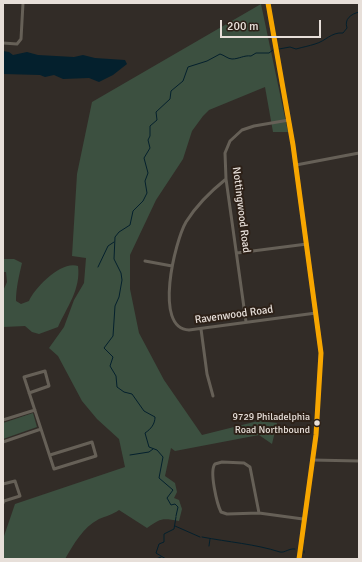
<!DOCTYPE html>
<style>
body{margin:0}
#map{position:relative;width:362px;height:562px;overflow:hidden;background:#322c27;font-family:Signika,sans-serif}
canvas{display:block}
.frame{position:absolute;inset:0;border:4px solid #e7dfd9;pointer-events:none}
.scale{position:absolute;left:220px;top:20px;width:101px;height:18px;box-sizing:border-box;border:2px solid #e7dfd9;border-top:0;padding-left:5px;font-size:12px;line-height:14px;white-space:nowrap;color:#e7dfd9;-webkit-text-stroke:3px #2d2118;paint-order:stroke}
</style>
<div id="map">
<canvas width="362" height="562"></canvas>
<div class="frame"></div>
<div class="scale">200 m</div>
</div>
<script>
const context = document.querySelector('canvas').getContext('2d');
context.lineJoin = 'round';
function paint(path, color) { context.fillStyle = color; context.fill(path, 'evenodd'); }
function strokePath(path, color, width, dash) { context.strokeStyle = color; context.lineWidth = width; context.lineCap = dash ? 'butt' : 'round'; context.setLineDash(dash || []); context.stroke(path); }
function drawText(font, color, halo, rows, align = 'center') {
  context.font = font + ' Signika,sans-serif'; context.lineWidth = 4; context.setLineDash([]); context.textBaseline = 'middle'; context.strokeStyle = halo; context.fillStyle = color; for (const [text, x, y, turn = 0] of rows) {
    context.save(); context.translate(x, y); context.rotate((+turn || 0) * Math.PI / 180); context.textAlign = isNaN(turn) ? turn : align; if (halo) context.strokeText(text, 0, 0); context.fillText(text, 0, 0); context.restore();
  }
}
const green = new Path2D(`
 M 261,4 L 288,132 L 273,132 L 265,87 L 209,110 L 203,116 L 192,131 L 183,159 L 156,200 L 130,255 L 130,289 L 139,333 L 164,380 L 202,435 L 258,421 L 277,423 L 272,444 L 259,435 L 175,451 L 171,448 L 165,476 L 175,483 L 177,492 L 174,498 L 179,500 L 182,509 L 179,521 C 162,518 161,518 147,528 L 119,510 C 112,515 106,516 99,519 C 83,527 74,544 65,559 L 3,559 L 3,539 L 15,504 L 125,467 L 119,439 L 97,419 L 82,401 L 58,356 L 49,348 L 64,327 L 74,300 L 84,283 L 86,258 L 72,256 L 77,174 L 92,102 Z
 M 3,259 L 14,259 L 22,263 C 19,276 16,288 16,301 L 21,304 L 29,301 C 35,287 62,260 78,266 C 81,289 67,307 58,327 L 39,334 L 32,332 L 25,326 L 3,327 L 3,291 L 7,282 L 6,272 L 3,272 Z
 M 33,413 L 37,427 L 3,439 L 3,423 Z`);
const water = new Path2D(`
 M 3,51 L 9,52 L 13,55 L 27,52 L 38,55 L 74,57 L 83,55 L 95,58 L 125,60 L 127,64 L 113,75 L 99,82 L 89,78 L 63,79 L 54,75 L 45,77 L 40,75 L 3,74 Z`);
const stream = new Path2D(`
 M 279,49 L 290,47 L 296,49 C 303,47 309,46 315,44 C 326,41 331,32 343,33 L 347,28 C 344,19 351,14 359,12
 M 98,267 L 108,246 L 114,242
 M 130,455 L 149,452 L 153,449
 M 176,516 L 178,507 L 175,504 L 171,505 L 167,498 L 173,490 L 159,478 L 163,457 L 157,450 L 149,447 L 145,433 C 151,429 155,424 155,417 L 144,411 L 132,394 L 124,392 L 117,387 L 116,376 L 110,366 L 113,357 L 104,348 L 113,336 L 115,306 L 119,297 L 122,280 L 121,273 L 114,259 L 115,237 L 119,232 L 130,225 L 133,211 L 143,201 L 147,193 L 145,181 L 148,173 L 144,158 L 150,148 L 148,140 L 150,136 L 150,126 L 157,120 L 156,112 L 170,99 L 171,91 L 183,81 L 188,67 L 207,61 L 220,54 C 224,55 228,59 232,59 C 239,59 244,55 251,56 L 256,53 L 269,53 L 273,50
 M 175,526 L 200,537
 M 202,537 C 228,542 255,544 280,552 C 285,553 289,548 295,549
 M 209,546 L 210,539
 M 304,551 L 304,553
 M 156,559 L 161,557
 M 166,559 L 156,553 L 159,544 L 164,542 L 164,534 L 174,529 L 176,517`);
const minor = new Path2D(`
 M 3,43 L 17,44 L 21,39 L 23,3
 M 296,165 L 359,153
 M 226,179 C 211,191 196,206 186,222 C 175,241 153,329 189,330 L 316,313
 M 237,253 L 307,244
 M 145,261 L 172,266
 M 246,322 L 226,179 L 225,153 L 230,141 L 242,130 L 254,126 L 289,120
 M 201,329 L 207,374 L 213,396
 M 29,393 L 49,386 L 45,371 L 24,377 L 54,469 L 96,456 L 92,442 L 50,455
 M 3,420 L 35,410
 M 3,442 L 41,429
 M 312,460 L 359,461
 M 222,462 L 244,463 L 250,467 L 259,513 L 227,514 L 221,512 C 217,504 209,471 215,464 Z
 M 3,484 L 15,481 L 20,496 L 4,501 L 3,503
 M 259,513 L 303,519`);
const secondary = new Path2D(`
 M 268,3 L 293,145 L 321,353 L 316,435 L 299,559`);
const bus1 = new Path2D(`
 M 268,3 L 293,145 L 321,353 L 316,435 L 299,559`);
const markers = [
 [317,423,3.5,"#e7dfd9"]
];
const busNames = [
 ["9729 Philadelphia",310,417],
 ["Road Northbound",310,430]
];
const streetNames = [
 ["Nottingwood Road",241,210,83],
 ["Ravenwood Road",234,315,-8]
];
paint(green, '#3c5040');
paint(water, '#04202d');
strokePath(stream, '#04202d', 1);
strokePath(minor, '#666057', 3);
strokePath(secondary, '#615a4f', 4);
strokePath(bus1, '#f7a600', 5);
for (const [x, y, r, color] of markers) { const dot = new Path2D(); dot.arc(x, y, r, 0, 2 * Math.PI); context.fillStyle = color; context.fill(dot); strokePath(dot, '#2d2118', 1.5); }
drawText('10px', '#e7dfd9', '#2d2118', busNames, 'right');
drawText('11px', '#e7dfd9', '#2d2118', streetNames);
</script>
